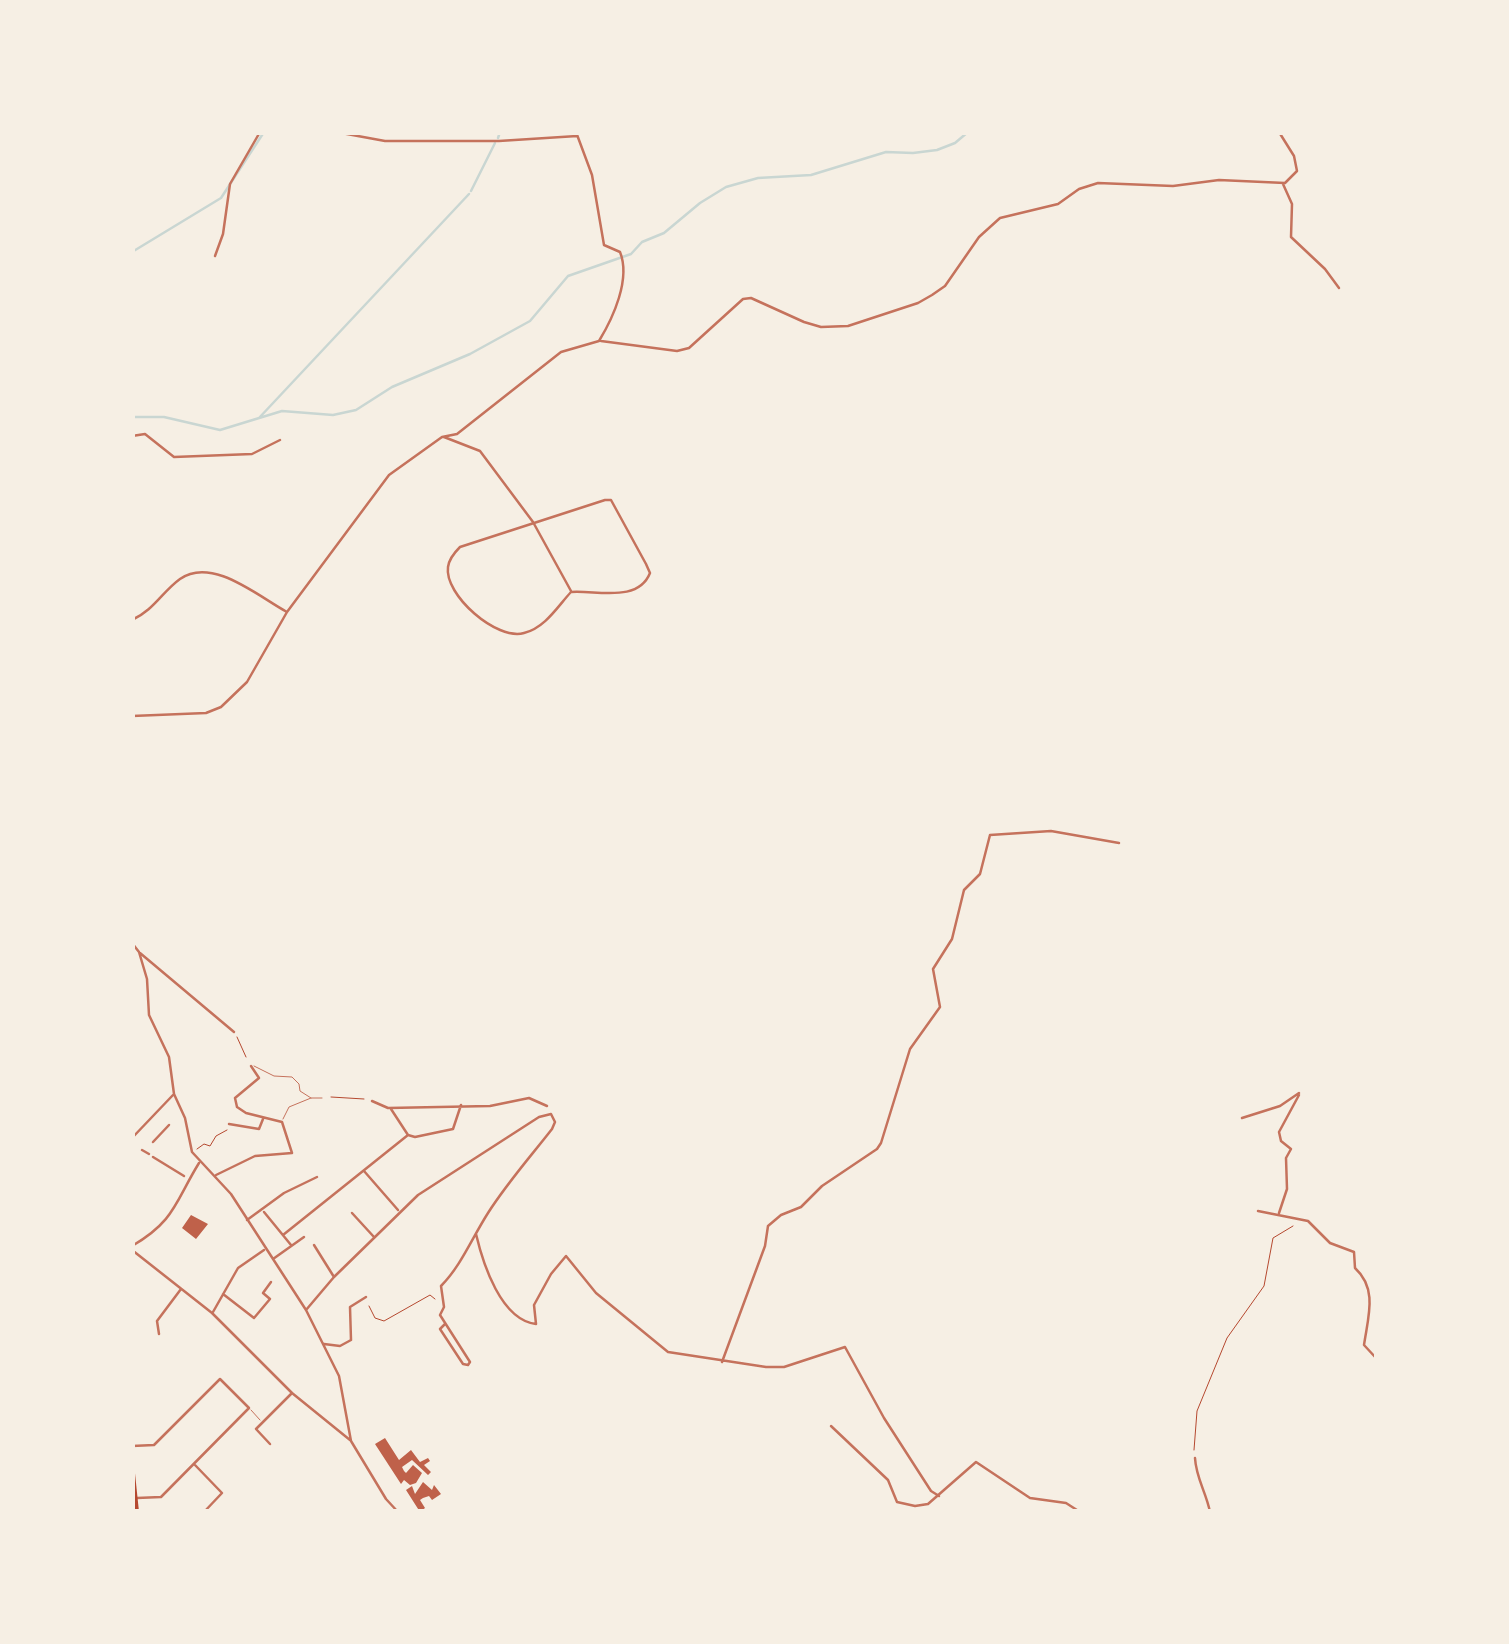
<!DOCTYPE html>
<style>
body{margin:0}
#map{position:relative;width:1509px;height:1644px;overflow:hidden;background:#f6efe4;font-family:Mulish,sans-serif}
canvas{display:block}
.frame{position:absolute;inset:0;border:135px solid #f6efe4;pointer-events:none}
</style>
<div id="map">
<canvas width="1509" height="1644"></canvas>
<div class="frame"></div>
</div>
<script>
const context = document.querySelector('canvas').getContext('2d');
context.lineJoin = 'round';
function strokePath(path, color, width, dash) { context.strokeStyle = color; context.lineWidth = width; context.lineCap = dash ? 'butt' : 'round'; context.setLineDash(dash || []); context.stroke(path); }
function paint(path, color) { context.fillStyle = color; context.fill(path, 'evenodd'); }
const stream = new Path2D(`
 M 498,138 L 500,132
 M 471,191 L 495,143
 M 132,252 L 221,198 L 264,132
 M 132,417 L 164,417 L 220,430 L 282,411 L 333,415 L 356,410 L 392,387 L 470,354 L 530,321 L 568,276 L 631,254 L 642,242 L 664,233 L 700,203 L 726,187 L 758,178 L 811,175 L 886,152 L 913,153 L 937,150 L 955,143 L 968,132
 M 259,418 L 469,194`);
const building = new Path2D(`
 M 191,1215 L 208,1224 L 196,1239 L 182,1228 Z
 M 385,1438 L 399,1460 L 411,1450 L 420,1462 L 428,1458 L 430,1461 L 424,1465 L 431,1472 L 428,1475 L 412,1460 L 402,1467 L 404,1471 L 406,1473 L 413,1465 L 422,1473 L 416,1483 L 410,1485 L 404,1480 L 401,1484 L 375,1444 Z
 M 423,1482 L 432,1490 L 434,1485 L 441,1494 L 432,1500 L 429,1496 L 423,1498 L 420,1500 L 425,1508 L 420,1512 L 406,1490 L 412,1486 L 415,1494 Z`);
const path = new Path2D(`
 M 237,1037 L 246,1057
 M 331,1097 L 364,1099
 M 197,1149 L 204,1144 L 210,1146 L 216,1136 L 227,1130
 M 369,1306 L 375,1318 L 384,1321 L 430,1295 L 435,1299
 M 1194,1450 L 1197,1411 L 1227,1338 L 1264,1286 L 1273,1238 L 1293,1226`);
const service = new Path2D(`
 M 254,1066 L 274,1076 L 292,1077 L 299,1084 L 300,1091 L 311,1098
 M 283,1119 L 289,1107 L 311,1098 L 322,1098`);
const pedestrian = new Path2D(`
 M 251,1410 L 260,1420`);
const minor = new Path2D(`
 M 336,132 L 385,141 L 499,141 L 577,136
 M 1283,184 L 1292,204 L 1291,237 L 1325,269 L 1339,288
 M 215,256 L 223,234 L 230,184 L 260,132
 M 601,341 L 677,351 L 689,348 L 743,299 L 751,298 L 804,322 L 821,327 L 848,326 L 918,303 L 932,295 L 945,286 L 979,237 L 1000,218 L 1058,204 L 1079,189 L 1098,183 L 1173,186 L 1219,180 L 1285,183 L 1297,171 L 1294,156 L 1279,132
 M 132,436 L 145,434 L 174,457 L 252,454 L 280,440
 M 444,437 L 480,451 L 533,522 L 571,591
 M 605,500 L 611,500 L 646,564 L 650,573 C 638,603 597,590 571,592 C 558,606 545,628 524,633 C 497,641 444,595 448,567 C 449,559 454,553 460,547 Z
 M 132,620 C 154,610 162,592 180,579 C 212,556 259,597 287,612
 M 132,716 L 206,713 L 221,707 L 247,682 L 287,612 L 389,475 L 442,437 L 457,434 L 561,352 L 599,341 C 613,318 631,279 620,252 L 604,245 L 592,175 L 576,132
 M 132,943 L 139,952 L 147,979 L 149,1015 L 169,1057 L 174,1094 L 185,1118 L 192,1152 L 231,1194 L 306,1310 L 339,1376 L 351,1441 L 386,1499 L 398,1512
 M 140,953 L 234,1032
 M 372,1101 L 388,1108 L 490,1106 L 529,1098 L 547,1106
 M 391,1109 L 408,1135
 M 1242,1118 L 1280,1106 L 1299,1093
 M 229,1124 L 259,1129 L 263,1119
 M 132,1138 L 173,1095
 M 153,1142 L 169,1125
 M 142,1150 L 149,1154
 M 153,1157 L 184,1176
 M 364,1171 L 398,1210
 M 216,1175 L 255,1156 L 292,1153 L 282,1122 L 246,1113 L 237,1107 L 235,1098 L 259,1078 L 251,1066
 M 1258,1211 L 1308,1221 L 1330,1243 L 1354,1252 L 1355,1268 C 1378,1289 1368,1317 1364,1345 L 1376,1358
 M 264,1212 L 291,1245
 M 352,1213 L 374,1237
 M 1279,1213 L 1287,1189 L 1286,1158 L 1291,1149 L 1281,1141 L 1279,1132 L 1299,1095
 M 247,1220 L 284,1193 L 317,1177
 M 476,1234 C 483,1264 501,1320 536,1324 L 534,1305 L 551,1274 L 566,1256 L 596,1293 L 668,1352 L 766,1367 L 784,1367 L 845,1347 L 884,1418 L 931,1491 L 939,1496
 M 283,1235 L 408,1135 L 415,1137 L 453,1129 L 461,1105
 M 314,1245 L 334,1277
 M 132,1246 C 175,1221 175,1202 199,1163
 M 132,1250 L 212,1313 L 292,1393 L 350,1440
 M 273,1259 L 304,1237
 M 223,1294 L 254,1318 L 270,1299 L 263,1293 L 271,1282
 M 306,1310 L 334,1277 L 418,1195 L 539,1117 L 551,1114 L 555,1122 L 552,1129 C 531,1156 507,1183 488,1213 C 472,1238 461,1266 441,1286 L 444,1307 L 440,1315 L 470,1362 L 468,1365 L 463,1364 L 440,1329 L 445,1324
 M 213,1312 L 238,1268 L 264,1250
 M 159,1334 L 157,1321 L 181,1289
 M 324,1344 L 340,1346 L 351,1340 L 350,1307 L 366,1297
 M 722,1362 L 765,1246 L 768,1226 L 781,1215 L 801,1207 L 822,1186 L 877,1149 L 881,1143 L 910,1049 L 940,1007 L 933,969 L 952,939 L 964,890 L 980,874 L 990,835 L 1051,831 L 1119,843
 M 831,1426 L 888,1480 L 897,1502 L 915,1506 L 928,1504 L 976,1462 L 1030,1498 L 1066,1503 L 1080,1512
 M 270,1444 L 256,1429 L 292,1393
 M 132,1446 L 154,1445 L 220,1379 L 249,1408 L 161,1497 L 137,1498
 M 1195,1458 C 1196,1478 1206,1492 1210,1512
 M 195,1465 L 222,1493 L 204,1512`);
const secondary = new Path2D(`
 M 132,1464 L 137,1512`);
strokePath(stream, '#c9d6d2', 2.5);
paint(building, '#bf614a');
strokePath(path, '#b5482f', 1);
strokePath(service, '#c5725c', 1);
strokePath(pedestrian, '#c5725c', 1);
strokePath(minor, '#c5725c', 2.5);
strokePath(secondary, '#b5482f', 4);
</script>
